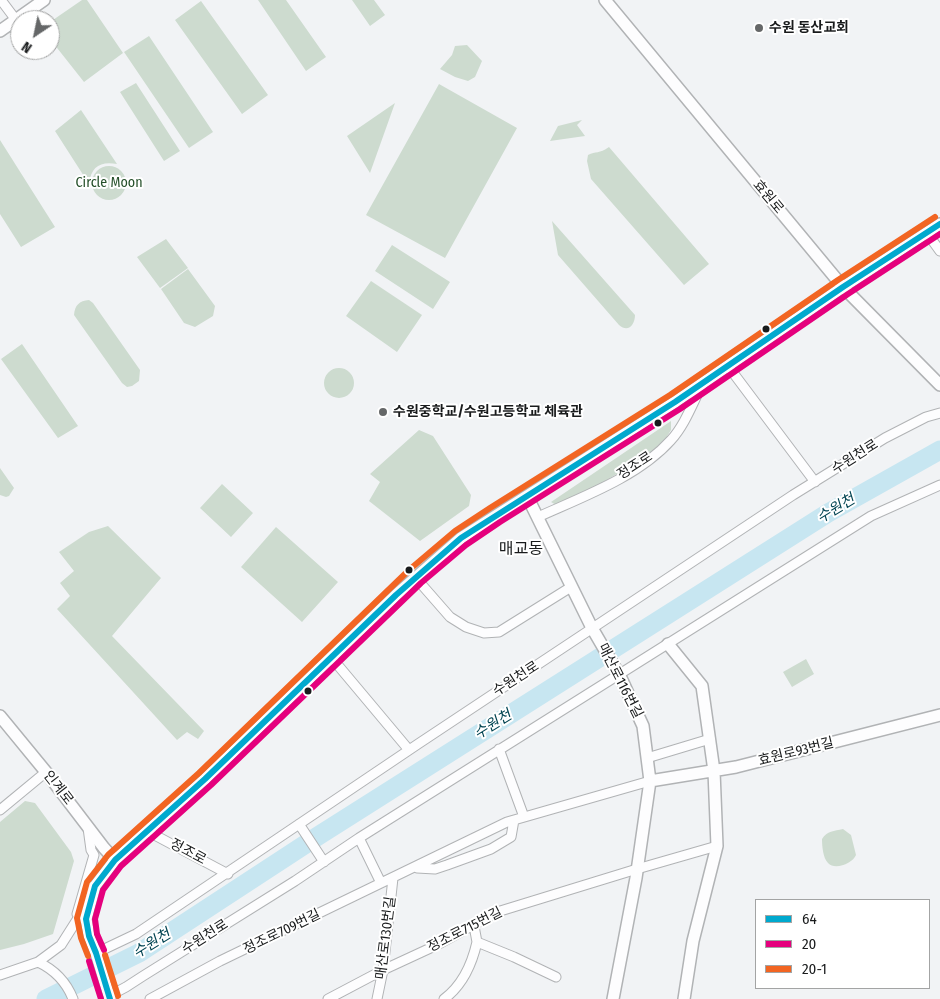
<!DOCTYPE html>
<meta charset="utf-8">
<style>
body{margin:0}
#map{position:relative;width:940px;height:999px;overflow:hidden;background:#f1f3f5;font-family:"Fira Sans Condensed",sans-serif}
canvas{display:block}
.legend{position:absolute;left:755px;top:899px;width:175px;height:90px;box-sizing:border-box;background:#fff;border:1px solid #a3a4a4;margin:0;padding:6px 9px;list-style:none;font-size:15px;color:#191b1c}
.legend li{display:flex;align-items:center;gap:10px;height:25px}
.legend b{width:25px;border:1px solid #a3a4a4}
.north{position:absolute;left:10px;top:10px;width:50px;height:50px;box-sizing:border-box;background:#fff;border:1px solid #a3a4a4;border-radius:50%;rotate:214deg;font-size:14px;font-weight:700;line-height:20px;text-align:center;color:#191b1c}
.north::after{content:'';display:block;margin:auto;width:18px;height:22px;background:#656768;clip-path:polygon(50% 0,100% 100%,50% 72%,0 100%)}
</style>
<div id="map">
<canvas width="940" height="999"></canvas>
<ul class="legend">
<li><b style="height:6px;background:#00a9ce"></b>64</li>
<li><b style="height:6px;background:#e5007d"></b>20</li>
<li><b style="height:6px;background:#f26522"></b>20-1</li>
</ul>
<div class="north">N</div>
</div>
<script>
const context = document.querySelector('canvas').getContext('2d');
context.lineJoin = 'round';
function paint(path, color) { context.fillStyle = color; context.fill(path, 'evenodd'); }
function strokePath(path, color, width, dash) { context.strokeStyle = color; context.lineWidth = width; context.lineCap = dash ? 'butt' : 'round'; context.setLineDash(dash || []); context.stroke(path); }
function drawText(font, color, halo, rows, align = 'center') {
  context.font = font + ' "Fira Sans Condensed","Noto Sans KR",sans-serif'; context.lineWidth = 4; context.setLineDash([]); context.textBaseline = 'middle'; context.strokeStyle = halo; context.fillStyle = color; for (const [text, x, y, turn = 0] of rows) {
    context.save(); context.translate(x, y); context.rotate((+turn || 0) * Math.PI / 180); context.textAlign = isNaN(turn) ? turn : align; if (halo) context.strokeText(text, 0, 0); context.fillText(text, 0, 0); context.restore();
  }
}
const green = new Path2D(`
 M 82,0 L 87,0 L 123,53 L 84,82 L 50,39 L 50,22 Z
 M 258,0 L 286,0 L 326,57 L 306,71 Z
 M 352,0 L 374,0 L 385,15 L 370,26 Z
 M 201,1 L 268,95 L 242,114 L 175,20 Z
 M 149,36 L 213,132 L 189,148 L 124,52 Z
 M 467,45 L 482,61 L 475,77 L 468,81 L 455,77 L 440,69 L 452,55 L 455,46 Z
 M 136,83 L 180,151 L 164,161 L 120,92 Z
 M 439,84 L 517,128 L 445,258 L 366,215 Z
 M 395,103 L 370,173 L 347,136 Z
 M 81,110 L 117,164 C 101,161 91,166 89,184 L 55,131 Z
 M 582,120 L 577,125 L 585,136 L 550,141 L 558,126 Z
 M 0,140 L 55,227 L 21,247 L 0,214 Z
 M 609,147 L 709,264 L 684,285 L 591,179 L 587,161 L 588,155 C 596,151 599,154 609,147 Z
 M92 183a17 17 0 1 1 34 0a17 17 0 1 1-34 0Z
 M 552,221 L 635,315 C 635,325 628,333 619,325 L 558,255 Z
 M 166,239 L 188,268 L 160,288 L 137,257 Z
 M 392,245 L 450,282 L 433,309 L 375,271 Z
 M 188,269 L 215,306 L 213,316 L 195,327 L 184,323 L 161,289 Z
 M 371,281 L 422,315 L 397,352 L 346,316 Z
 M 89,300 L 93,303 L 140,370 L 139,381 L 132,386 L 127,387 L 122,383 L 74,315 C 75,305 79,301 89,300 Z
 M 22,344 L 78,426 L 58,438 L 1,359 Z
 M324 383a15 15 0 1 1 30 0a15 15 0 1 1-30 0Z
 M 671,421 L 671,430 L 663,443 L 645,457 L 585,493 L 556,505 L 551,502 Z
 M 419,430 L 433,436 L 471,495 L 469,506 L 420,541 L 369,501 L 380,482 L 370,474 Z
 M 0,468 L 14,488 L 9,496 L 6,497 L 0,495 Z
 M 222,484 L 253,513 L 231,537 L 200,508 Z
 M 108,526 L 161,578 L 112,636 L 204,731 L 198,739 L 187,732 L 177,740 L 57,609 L 70,596 L 60,583 L 74,571 L 59,552 L 89,532 Z
 M 276,527 L 338,582 L 302,622 L 241,567 Z
 M 806,659 L 814,674 L 792,687 L 783,672 Z
 M 25,801 L 35,803 L 71,852 L 74,861 L 53,934 L 24,944 L 0,950 L 0,822 Z
 M 843,829 L 851,835 L 856,855 C 853,863 835,871 828,863 C 823,858 822,846 822,839 C 827,831 834,831 843,829 Z`);
const river = new Path2D(`
 M 46,999 L 139,953 L 318,836 L 828,513 L 940,450`);
const minor = new Path2D(`
 M 1,0 L 16,20
 M 927,233 L 940,251
 M 728,366 L 815,482
 M 538,517 C 582,497 638,477 671,440 C 685,425 693,402 703,383
 M 415,577 L 450,617 L 466,627 L 484,633 L 499,632 L 571,587
 M 331,657 L 409,750
 M 499,749 L 524,817
 M 647,758 L 710,739
 M 0,810 L 46,772
 M 299,824 L 324,862
 M 147,831 L 228,874
 M 359,838 L 381,883
 M 417,868 L 435,869 L 447,865 L 491,849 L 511,837 L 514,820
 M 77,914 L 94,855 L 91,850 L 88,828
 M 474,926 L 477,942 L 514,957 L 556,977
 M 96,953 L 136,934 L 418,744 L 793,495 L 885,438 L 926,417 L 940,413
 M 38,962 C 55,970 66,981 73,999
 M 0,975 L 38,962 L 61,945 L 89,901
 M 109,996 L 126,987 L 143,976 L 295,881 L 359,838 L 871,516 L 940,485
 M 150,999 L 220,961 L 507,822 L 650,781
 M 328,999 L 383,970 L 437,945 L 497,912 L 637,869 L 717,846
 M 377,999 L 383,970 L 393,878
 M 444,999 C 463,985 472,964 477,942`);
const tertiary = new Path2D(`
 M 605,0 L 843,287 L 940,385
 M 0,31 L 44,0
 M 527,496 L 592,628 L 620,676 L 643,726 L 650,781 L 636,878 L 613,999
 M 668,644 L 702,686 L 714,771 L 717,846 L 693,941 L 684,999
 M 0,716 L 46,772 L 104,848 L 115,860
 M 650,781 L 736,767 L 940,715
 M 110,999 L 96,953 L 89,936 L 86,919 L 95,886 L 115,860 L 205,779 L 396,595 L 461,538 L 675,402 L 843,287 L 940,224`);
const bus1 = new Path2D(`
 M 110,999 L 96,953 L 89,936 L 86,919 L 95,886 L 115,860 L 205,779 L 396,595 L 461,538 L 675,402 L 843,287 L 940,224`);
const bus2 = new Path2D(`
 M 104,950 L 97,934 L 95,919 L 103,890 L 121,866 L 211,785 L 421,583 L 466,545 L 500,522 L 680,409 L 848,294 L 940,234
 M 89,961 L 101,999`);
const bus3 = new Path2D(`
 M 105,955 L 118,996
 M 88,956 L 81,938 L 77,918 L 87,882 L 108,855 L 199,773 L 409,570 L 455,531 L 490,508 L 670,395 L 838,280 L 935,217`);
const markers = [
 [759,28,5,"#656768"],
 [766,329,4.5,"#191b1c"],
 [383,412,5,"#656768"],
 [658,423,4.5,"#191b1c"],
 [409,570,4.5,"#191b1c"],
 [308,691,4.5,"#191b1c"]
];
const poiNames = [
 ["수원 동산교회",769,28],
 ["수원중학교/수원고등학교 체육관",393,412]
];
const parkNames = [
 ["Circle Moon",109,183]
];
const streetNames = [
 ["효원로",768,197,50],
 ["수원천로",855,457,-32],
 ["정조로",635,466,-33],
 ["수원천로",516,679,-33],
 ["매산로116번길",620,681,63],
 ["효원로93번길",796,752,-14],
 ["인계로",58,788,52],
 ["정조로",188,852,28],
 ["정조로715번길",465,930,-27],
 ["정조로709번길",282,932,-26],
 ["수원천로",205,937,-32],
 ["매산로130번길",386,938,-83]
];
const waterNames = [
 ["수원천",836,509,-31],
 ["수원천",493,725,-32],
 ["수원천",152,944,-32]
];
const quarterNames = [
 ["매교동",521,550]
];
paint(green, '#cddbcf');
strokePath(river, '#c7e6f1', 19);
strokePath(minor, '#b1b3b5', 11);
strokePath(tertiary, '#b1b3b5', 14);
strokePath(minor, '#fdfdfe', 9);
strokePath(tertiary, '#fdfdfe', 11);
strokePath(bus1, '#00a9ce', 6);
strokePath(bus2, '#e5007d', 6);
strokePath(bus3, '#f26522', 6);
for (const [x, y, r, color] of markers) { const dot = new Path2D(); dot.arc(x, y, r, 0, 2 * Math.PI); context.fillStyle = color; context.fill(dot); strokePath(dot, '#fff', 2); }
drawText('bold 14px', '#191b1c', '#fff', poiNames, 'left');
drawText('14px', '#244f29', '#fff', parkNames);
drawText('14px', '#191b1c', '#fff', streetNames);
drawText('italic 15px', '#004351', '#fff', waterNames);
drawText('16px', '#191b1c', '#fff', quarterNames);
</script>
